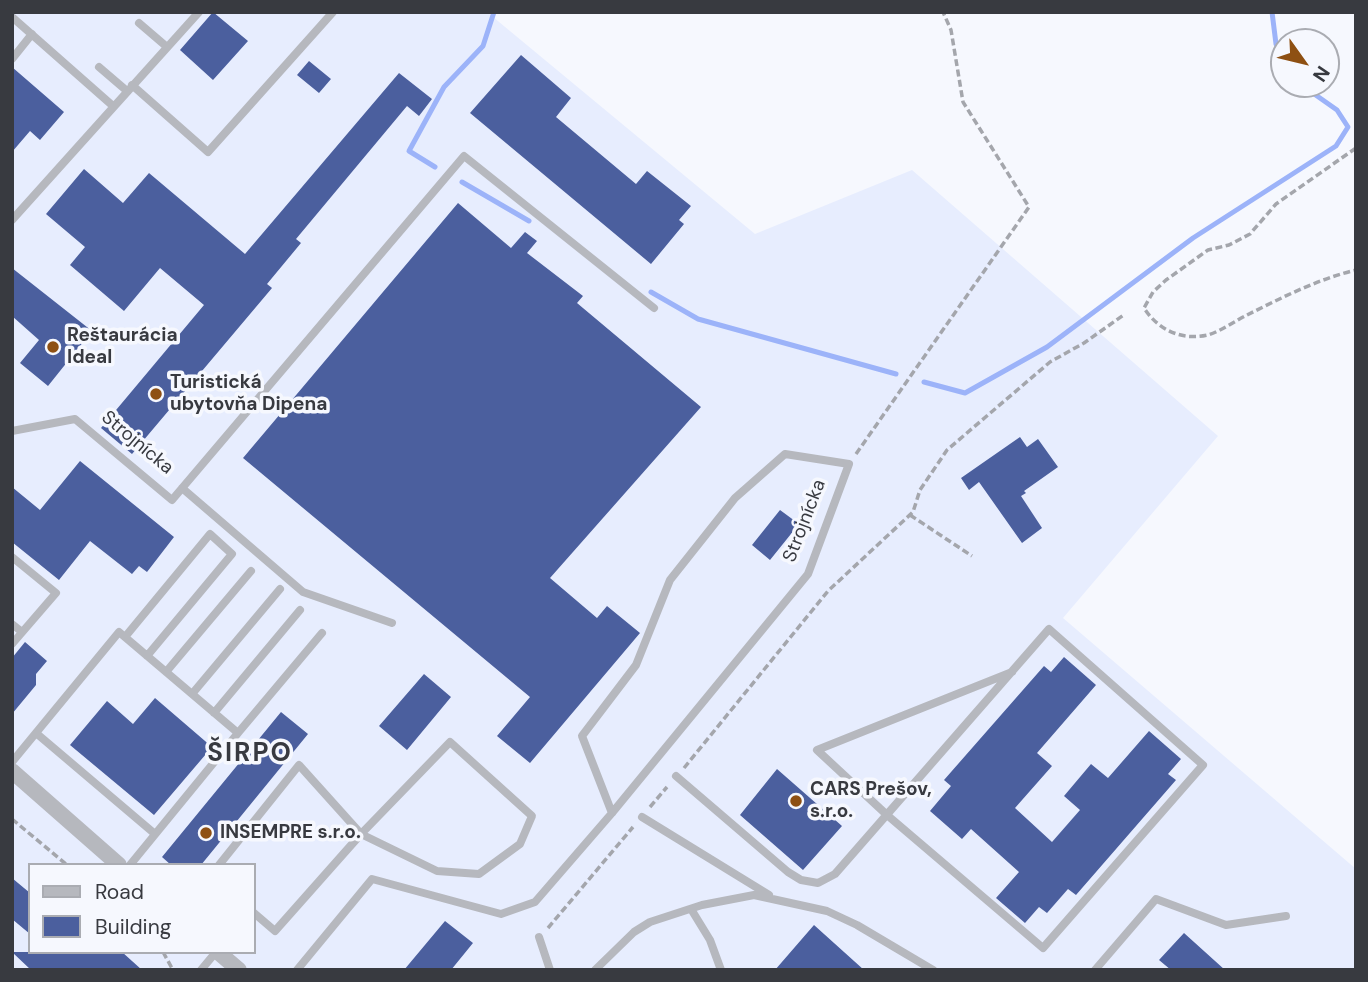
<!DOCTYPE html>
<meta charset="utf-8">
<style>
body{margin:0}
#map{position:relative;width:1368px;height:982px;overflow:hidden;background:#f6f8fe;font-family:"DM Sans",sans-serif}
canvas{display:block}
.frame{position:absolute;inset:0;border:14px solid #383a40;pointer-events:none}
.legend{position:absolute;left:28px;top:863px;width:228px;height:91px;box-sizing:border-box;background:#f6f8fe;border:2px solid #aaacb2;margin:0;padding:9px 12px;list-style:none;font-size:21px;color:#383a40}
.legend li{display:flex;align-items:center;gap:14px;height:35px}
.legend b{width:35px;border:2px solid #aaacb2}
.north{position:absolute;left:1270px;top:28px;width:70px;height:70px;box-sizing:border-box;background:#f6f8fe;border:2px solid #aaacb2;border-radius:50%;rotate:124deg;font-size:19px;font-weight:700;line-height:28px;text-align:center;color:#383a40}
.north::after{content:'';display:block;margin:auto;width:24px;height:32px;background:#8e5013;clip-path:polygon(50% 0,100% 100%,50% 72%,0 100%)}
</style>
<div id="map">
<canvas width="1368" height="982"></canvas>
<div class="frame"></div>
<ul class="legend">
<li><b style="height:9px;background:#b6b8be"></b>Road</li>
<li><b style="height:19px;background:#4b5f9e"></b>Building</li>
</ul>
<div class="north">N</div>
</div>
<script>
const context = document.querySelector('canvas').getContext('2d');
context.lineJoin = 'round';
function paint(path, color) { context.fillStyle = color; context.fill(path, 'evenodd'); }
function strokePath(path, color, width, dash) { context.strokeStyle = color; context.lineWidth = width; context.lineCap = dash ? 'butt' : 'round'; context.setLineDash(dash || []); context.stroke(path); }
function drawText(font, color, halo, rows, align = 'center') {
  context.font = font + ' "DM Sans",sans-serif'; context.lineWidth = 7; context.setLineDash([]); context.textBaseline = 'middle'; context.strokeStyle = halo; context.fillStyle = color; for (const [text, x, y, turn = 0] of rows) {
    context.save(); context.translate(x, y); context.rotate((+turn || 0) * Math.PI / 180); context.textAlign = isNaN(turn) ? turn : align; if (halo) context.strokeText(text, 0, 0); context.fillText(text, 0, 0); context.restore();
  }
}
const built = new Path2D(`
 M 12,12 L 487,12 L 755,234 L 912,170 L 1218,436 L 1063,618 L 1356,869 L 1356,970 L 12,970 ZM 30,865 L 254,865 L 254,952 L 30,952 Z`);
const stream = new Path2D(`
 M 1272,12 L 1276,44 L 1284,61
 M 435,167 L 409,151 L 444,87 L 483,46 L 494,12
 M 462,182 L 529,221
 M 651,292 L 698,319 L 896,374
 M 924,382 L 965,393 L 1047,347 L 1193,238 L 1336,146 L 1348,127 L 1337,110 L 1300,84`);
const building = new Path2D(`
 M 213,12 L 248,41 L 213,80 L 180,50 Z
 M 521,55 L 571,98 L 556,117 L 636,184 L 647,171 L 691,206 L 679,220 L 684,224 L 651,264 L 470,113 Z
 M 309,61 L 331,79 L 319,93 L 297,75 Z
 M 12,67 L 64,112 L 40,140 L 30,131 L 12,152 Z
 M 399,73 L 432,99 L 419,116 L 407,106 L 296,239 L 301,243 L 267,284 L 272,288 L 132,454 L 101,428 L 204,305 L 160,268 L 124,311 L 70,265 L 85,247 L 46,214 L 84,169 L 123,203 L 149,173 L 245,254 Z
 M 458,203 L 511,248 L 525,232 L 537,241 L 527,253 L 583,296 L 577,303 L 701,407 L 550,578 L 597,618 L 607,606 L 640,633 L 530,763 L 497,736 L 530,697 L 243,458 Z
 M 12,268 L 92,331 L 48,386 L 20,363 L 39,340 L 12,316 Z
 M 1020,437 L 1027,447 L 1038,439 L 1058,467 L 1024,491 L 1026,493 L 1021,496 L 1042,528 L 1022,543 L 979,482 L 969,490 L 961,478 Z
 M 80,461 L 174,537 L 147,572 L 139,566 L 132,574 L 90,541 L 59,580 L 12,542 L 12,487 L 40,510 Z
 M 780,510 L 799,524 L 770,560 L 752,545 Z
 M 25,642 L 47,661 L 36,674 L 36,685 L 12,714 L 12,658 Z
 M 1064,657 L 1096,685 L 1037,753 L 1052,766 L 1015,808 L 1052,842 L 1080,810 L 1064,796 L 1091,764 L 1108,778 L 1149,731 L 1181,759 L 1168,774 L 1176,780 L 1076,895 L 1068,889 L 1047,913 L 1039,907 L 1025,923 L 996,898 L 1019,872 L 971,829 L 962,839 L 930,811 L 951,786 L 944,780 L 1044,666 L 1051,672 Z
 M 424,674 L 451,697 L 407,750 L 379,726 Z
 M 155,698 L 212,747 L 154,815 L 70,745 L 107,701 L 133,724 Z
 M 281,712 L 308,734 L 201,865 L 171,865 L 162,857 Z
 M 777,769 L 842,826 L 803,870 L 740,815 Z
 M 12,878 L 30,893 L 30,934 L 12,919 Z
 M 445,921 L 473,943 L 451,970 L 404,970 Z
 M 814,925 L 864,970 L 775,970 Z
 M 1184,933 L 1225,970 L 1171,970 L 1159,960 Z
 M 12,952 L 122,952 L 142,970 L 31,970 Z`);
const path = new Path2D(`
 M 1356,148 L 1276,204 L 1250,234 L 1229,245 L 1208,250 L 1166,280 L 1153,292 L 1144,308 C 1158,330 1182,341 1208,335 C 1221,331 1235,321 1247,315 C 1281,298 1318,279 1356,270
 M 856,454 L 1029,207 L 963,102 L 951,30 L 943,12
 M 910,515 L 972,556
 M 684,768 L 828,591 L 913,512 L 920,490 L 947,450 L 1050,362 L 1084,343 L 1125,314
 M 650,807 L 667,787
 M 12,819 L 67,865
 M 548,928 L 633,827
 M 163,952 L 173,970`);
const lane = new Path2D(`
 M 12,17 L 113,106
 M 139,23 L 167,47
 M 12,59 L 32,34
 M 99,67 L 127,91
 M 132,85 L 208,152 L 333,12
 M 12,220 L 199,12
 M 12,431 L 75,419 L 172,500 L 464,156 L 654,308
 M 182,488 L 303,592 L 392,623
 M 12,557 L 56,593 L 12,644
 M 12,624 L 22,632
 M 125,637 L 210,534 L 232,554 L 147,656
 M 166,672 L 251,571
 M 192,694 L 280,589
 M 214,713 L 300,610
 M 36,733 L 155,834
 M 238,733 L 322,633
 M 12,762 L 119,632 L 238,733 L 130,865
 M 676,776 L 788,872 L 801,880 L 818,883 L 835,874 L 1049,629 L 1203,765 L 1043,948 L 887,815 L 817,750 L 1012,672
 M 642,817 L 769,895
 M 219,865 L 299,765 L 361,834 L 437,871 L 479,874 L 520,844 L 532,816 L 450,742 L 361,834 L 275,931 L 254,913
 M 691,909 L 710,940 L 721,970
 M 539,937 L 550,970
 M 201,970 L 216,952
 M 297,970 L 372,879 L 501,914 L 535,902 L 612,813 L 808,574 L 849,464 L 785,454 L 735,498 L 670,580 L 636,665 L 582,736 L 612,813
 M 595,970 L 634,932 L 650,922 L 702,905 L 754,895 L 827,911 L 857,925 L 933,970
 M 1095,970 L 1156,899 L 1226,925 L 1286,916`);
const street = new Path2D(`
 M 12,771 L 119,865
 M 218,952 L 239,970`);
const markers = [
 [53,347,7,"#8e5013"],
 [156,394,7,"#8e5013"],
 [796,801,7,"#8e5013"],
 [206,833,7,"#8e5013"]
];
const poiNames = [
 ["Reštaurácia",67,336],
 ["Ideal",67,358],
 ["Turistická",170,383],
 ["ubytovňa Dipena",170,405],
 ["CARS Prešov,",810,790],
 ["s.r.o.",810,812],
 ["INSEMPRE s.r.o.",220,833]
];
const streetNames = [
 ["Strojnícka",137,443,40],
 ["Strojnícka",805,521,-69]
];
const districtNames = [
 ["ŠIRPO",250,754]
];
paint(built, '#e7edfe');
strokePath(stream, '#9cb3f9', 5);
paint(building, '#4b5f9e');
strokePath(path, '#a4a6ac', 3.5, [7, 3.5]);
strokePath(lane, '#b6b8be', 8);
strokePath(street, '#b6b8be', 16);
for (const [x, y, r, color] of markers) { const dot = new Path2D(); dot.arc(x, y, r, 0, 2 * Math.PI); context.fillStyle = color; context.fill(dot); strokePath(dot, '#f6f8fe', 2.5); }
drawText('bold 19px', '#383a40', '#f6f8fe', poiNames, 'left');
drawText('19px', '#383a40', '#f6f8fe', streetNames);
context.letterSpacing = '2px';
drawText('bold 26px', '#383a40', '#f6f8fe', districtNames);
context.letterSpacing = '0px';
</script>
